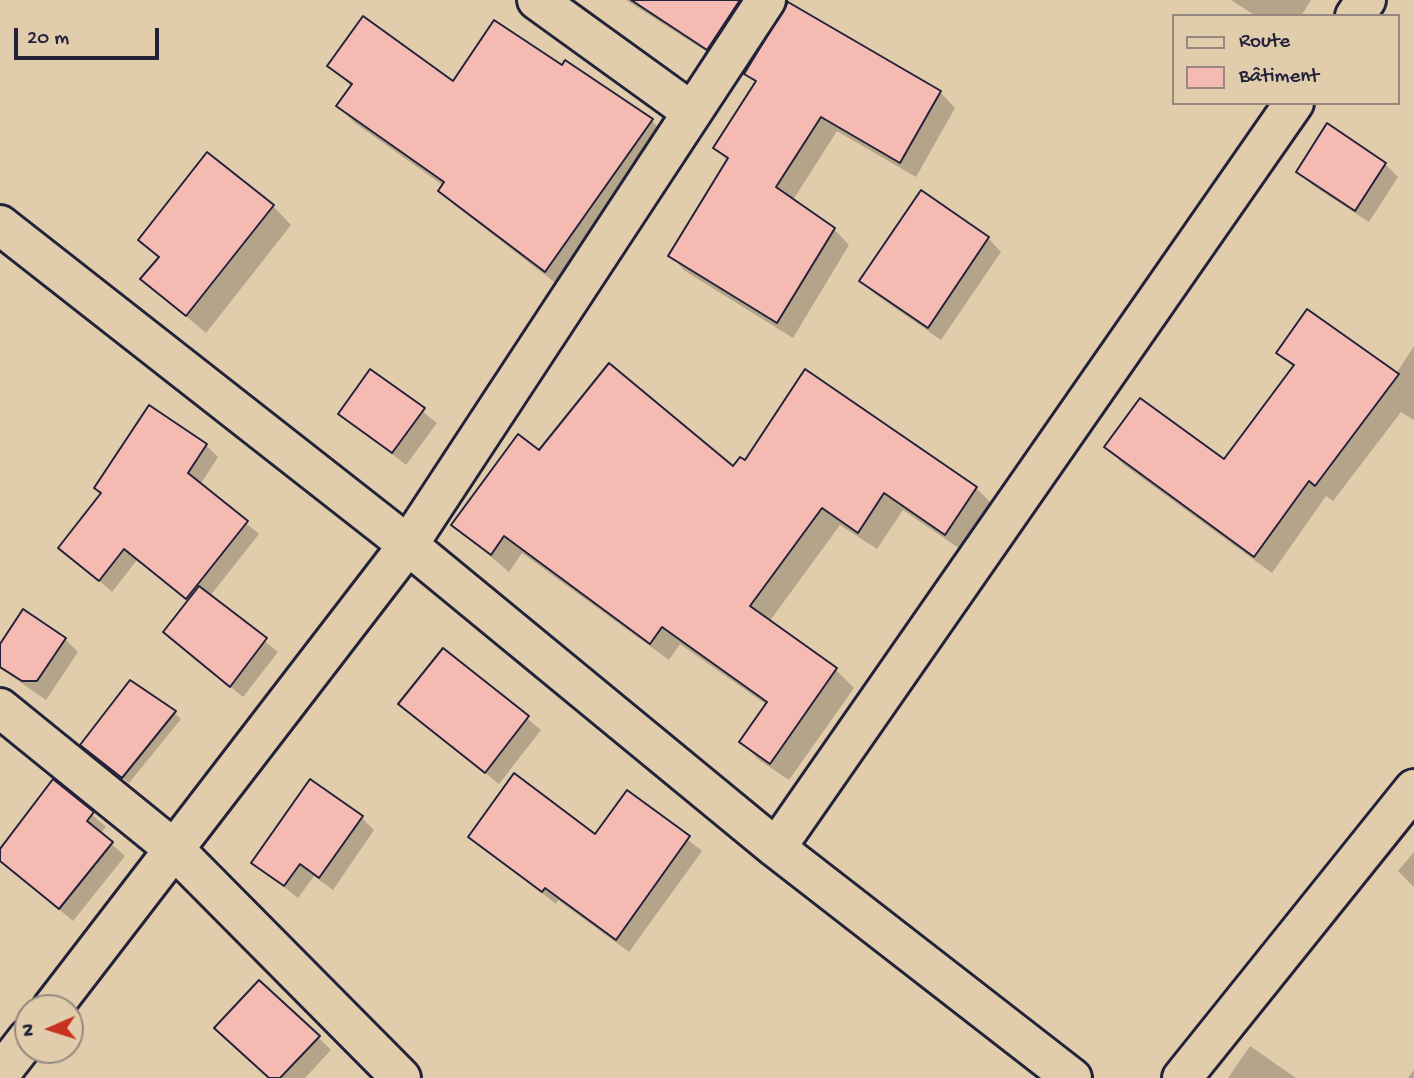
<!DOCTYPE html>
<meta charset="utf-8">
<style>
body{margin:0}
#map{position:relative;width:1414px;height:1078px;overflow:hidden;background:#e1cdac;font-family:"Gochi Hand",sans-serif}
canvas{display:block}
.legend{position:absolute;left:1172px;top:14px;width:228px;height:91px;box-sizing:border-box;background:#e1cdac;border:2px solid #95897f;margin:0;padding:9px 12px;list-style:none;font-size:21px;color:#22223b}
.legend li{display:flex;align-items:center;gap:14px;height:35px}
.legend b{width:35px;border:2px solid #95897f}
.north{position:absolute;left:14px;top:994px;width:70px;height:70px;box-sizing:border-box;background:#e1cdac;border:2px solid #95897f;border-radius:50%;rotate:267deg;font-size:19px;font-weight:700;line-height:28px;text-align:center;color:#22223b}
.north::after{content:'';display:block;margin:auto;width:24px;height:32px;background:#c8321e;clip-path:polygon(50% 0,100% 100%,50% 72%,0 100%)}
.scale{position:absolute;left:14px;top:28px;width:145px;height:32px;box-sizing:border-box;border:4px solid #22223b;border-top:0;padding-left:9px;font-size:21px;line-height:24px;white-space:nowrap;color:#22223b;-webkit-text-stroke:5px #e1cdac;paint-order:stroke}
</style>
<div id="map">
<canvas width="1414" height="1078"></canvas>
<ul class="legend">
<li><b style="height:9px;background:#e1cdac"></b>Route</li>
<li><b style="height:19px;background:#f5bab1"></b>Bâtiment</li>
</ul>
<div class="north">N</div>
<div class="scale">20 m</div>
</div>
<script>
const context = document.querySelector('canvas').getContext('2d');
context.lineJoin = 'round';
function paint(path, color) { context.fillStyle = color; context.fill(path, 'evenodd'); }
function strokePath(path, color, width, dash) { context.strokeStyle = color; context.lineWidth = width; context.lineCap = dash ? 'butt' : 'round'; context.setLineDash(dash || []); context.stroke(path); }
const shadow = new Path2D(`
 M 626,0 L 734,0 L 751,16 L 721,61 Z
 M 1231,0 L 1311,0 L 1301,16 L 1256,16 Z
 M 565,62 L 652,121 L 669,138 L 562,288 L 457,207 L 440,191 L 444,186 L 355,123 L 338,106 L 352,87 L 330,66 L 453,84 L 562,67 Z
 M 746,73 L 940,92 L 955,108 L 916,177 L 837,131 L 793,200 L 834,229 L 849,245 L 793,338 L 685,271 L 670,255 L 728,161 L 716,148 L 757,84 Z
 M 1385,164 L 1398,177 L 1369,222 L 1312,185 L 1299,172 Z
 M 922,193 L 988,238 L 1001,252 L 941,340 L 875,294 L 862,281 Z
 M 273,206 L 291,225 L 206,333 L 142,279 L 159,259 L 140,240 Z
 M 1414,346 L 1414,420 L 1401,412 L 1333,501 L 1326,496 L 1272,573 L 1123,464 L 1107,447 L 1225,462 L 1294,368 L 1278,352 L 1396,374 Z
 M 371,371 L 437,423 L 406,465 L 341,414 Z
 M 805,372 L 976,488 L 994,506 L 963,551 L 903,510 L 877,549 L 840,525 L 769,622 L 836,670 L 854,688 L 789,780 L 759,760 L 741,742 L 767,705 L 680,644 L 669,660 L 522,553 L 509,572 L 454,525 L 540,452 L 734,468 L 745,463 Z
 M 206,445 L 218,457 L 200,485 L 259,534 L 210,596 L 278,652 L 243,697 L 165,632 L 189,602 L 137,560 L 112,592 L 60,547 Z
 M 65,639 L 78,652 L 46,700 L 0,668 L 0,647 Z
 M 443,650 L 541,730 L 499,784 L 401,704 Z
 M 175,713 L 181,719 L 129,783 L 89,751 Z
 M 54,782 L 106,827 L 100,834 L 125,856 L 73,921 L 0,860 L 0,851 Z
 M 627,792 L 702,851 L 629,952 L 558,900 L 556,904 L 470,837 L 596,837 Z
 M 361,817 L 374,830 L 333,890 L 314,876 L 298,898 L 254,863 Z
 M 1414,852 L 1414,887 L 1398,871 Z
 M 318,1037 L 331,1050 L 305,1078 L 270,1078 Z
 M 1250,1046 L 1296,1078 L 1228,1078 Z
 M 1414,1070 L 1414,1078 L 1408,1078 Z`);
const building = new Path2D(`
 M 631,0 L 740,0 L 707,50 Z
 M 788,2 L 941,91 L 900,163 L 821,117 L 776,187 L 835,228 L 777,323 L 668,256 L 728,158 L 713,148 L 756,81 L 744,74 Z
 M 363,16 L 453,81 L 494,20 L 562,65 L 565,60 L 653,119 L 545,272 L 438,191 L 444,182 L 336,106 L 352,84 L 327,66 Z
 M 1327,123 L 1386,163 L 1355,211 L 1296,172 Z
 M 207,152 L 274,205 L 186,316 L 140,279 L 159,257 L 138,240 Z
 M 921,190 L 989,237 L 928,328 L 859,281 Z
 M 1307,309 L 1399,374 L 1315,486 L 1309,481 L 1254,557 L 1104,447 L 1140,398 L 1224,459 L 1294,365 L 1276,353 Z
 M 609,363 L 733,466 L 740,457 L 745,460 L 805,369 L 977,487 L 945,535 L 884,493 L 858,533 L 822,508 L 750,606 L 837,668 L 770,764 L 739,742 L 767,702 L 662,627 L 650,644 L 504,536 L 491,555 L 451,525 L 518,434 L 539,450 Z
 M 370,369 L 425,408 L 392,453 L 338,414 Z
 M 149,405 L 207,444 L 188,473 L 248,521 L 186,599 L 124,549 L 99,581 L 58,548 L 101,493 L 94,488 Z
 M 199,586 L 267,638 L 230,687 L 163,632 Z
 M 23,609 L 66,638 L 37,681 L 22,681 L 0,667 L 0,644 Z
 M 443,648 L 529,716 L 485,773 L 398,704 Z
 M 130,680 L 176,711 L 122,778 L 80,745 Z
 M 514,773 L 595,834 L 627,790 L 690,836 L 616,940 L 545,888 L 542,892 L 468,837 Z
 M 53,779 L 94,812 L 87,821 L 113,842 L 59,909 L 0,861 L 0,849 Z
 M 310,779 L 363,816 L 319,878 L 300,864 L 284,886 L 251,863 Z
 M 259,980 L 320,1036 L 280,1078 L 269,1078 L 214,1028 Z`);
const street = new Path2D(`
 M 537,0 L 692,112
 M 1355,16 L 1366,0
 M 0,225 L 408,545 L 776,848 L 1072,1078
 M 0,708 L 175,850 L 401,1078
 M 776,848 L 1294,103
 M 52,1008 L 408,545 L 766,0
 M 0,1074 L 28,1038`);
const secondary = new Path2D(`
 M 1182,1078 L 1414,789`);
paint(shadow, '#0003');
paint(building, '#f5bab1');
strokePath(building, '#22223b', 2);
strokePath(street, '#22223b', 44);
strokePath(secondary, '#22223b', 44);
strokePath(street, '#e1cdac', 38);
strokePath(secondary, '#e1cdac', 38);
</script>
